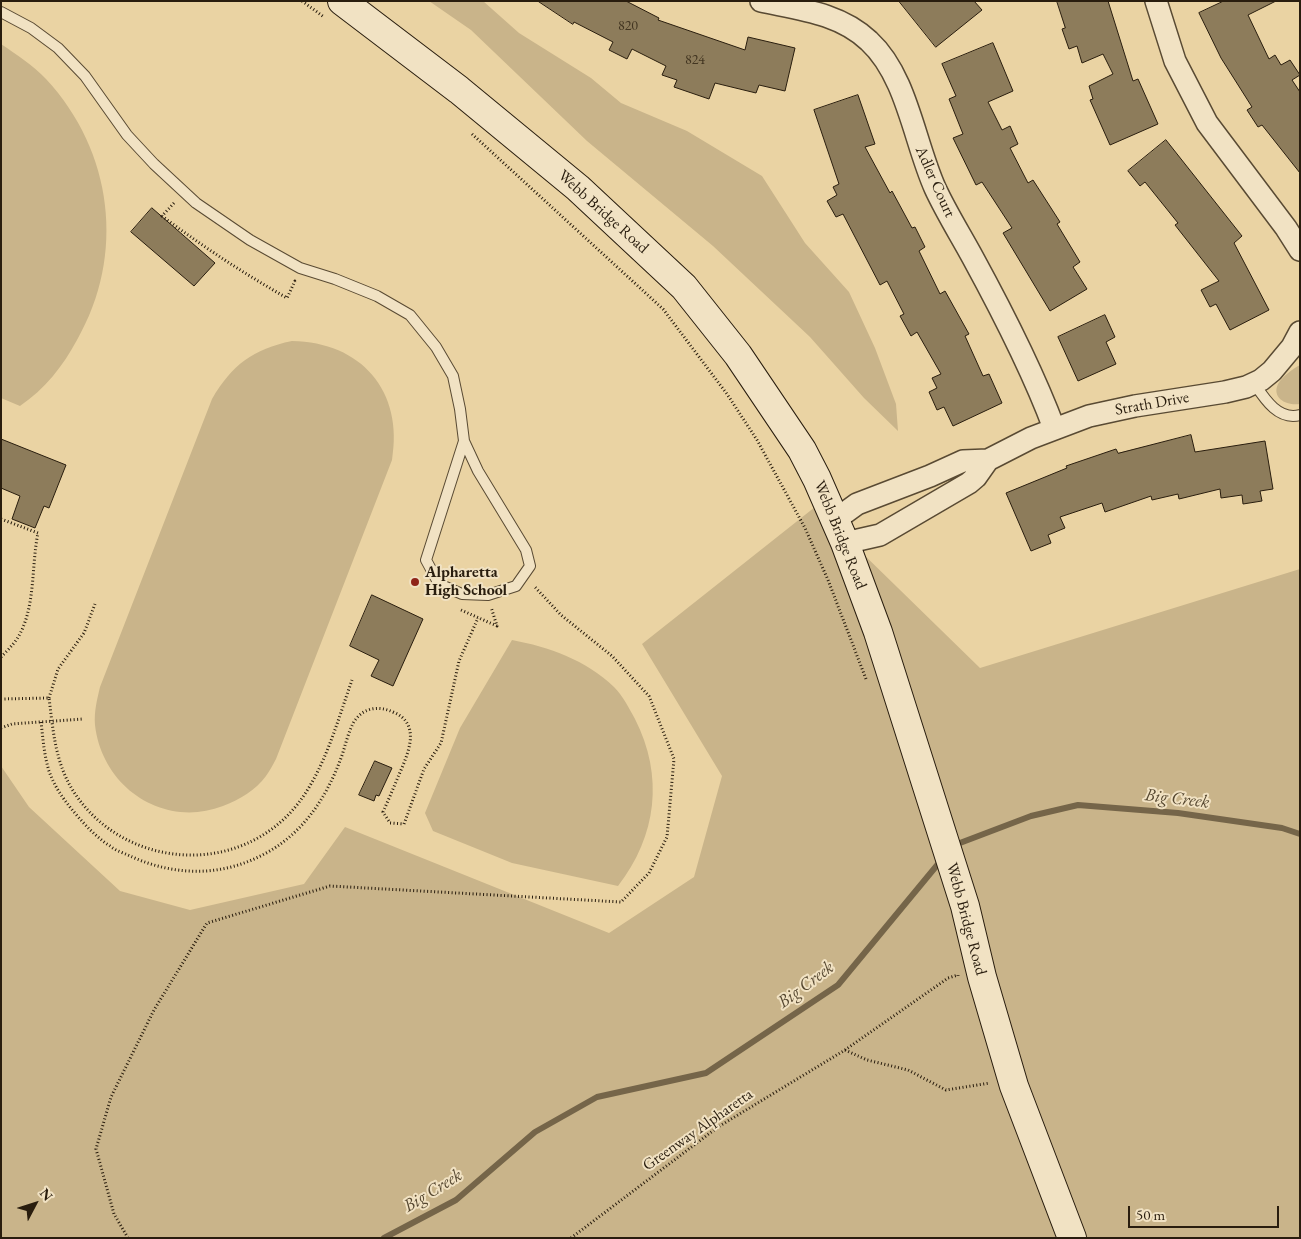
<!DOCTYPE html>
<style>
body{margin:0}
#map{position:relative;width:1301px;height:1239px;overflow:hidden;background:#ead3a3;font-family:"EB Garamond",serif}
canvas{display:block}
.frame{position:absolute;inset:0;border:2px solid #291d0e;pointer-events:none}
.north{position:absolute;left:10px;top:1179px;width:50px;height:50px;-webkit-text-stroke:4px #f1e2c3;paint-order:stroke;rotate:50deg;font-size:14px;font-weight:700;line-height:20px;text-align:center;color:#291d0e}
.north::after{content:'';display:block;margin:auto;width:18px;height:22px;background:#291d0e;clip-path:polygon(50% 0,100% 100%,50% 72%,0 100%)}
.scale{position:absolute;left:1128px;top:1206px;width:151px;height:22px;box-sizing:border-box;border:2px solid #291d0e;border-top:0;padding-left:6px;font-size:15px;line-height:18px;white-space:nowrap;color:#291d0e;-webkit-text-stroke:4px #f1e2c3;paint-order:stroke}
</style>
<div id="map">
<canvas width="1301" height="1239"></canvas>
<div class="frame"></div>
<div class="north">N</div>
<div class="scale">50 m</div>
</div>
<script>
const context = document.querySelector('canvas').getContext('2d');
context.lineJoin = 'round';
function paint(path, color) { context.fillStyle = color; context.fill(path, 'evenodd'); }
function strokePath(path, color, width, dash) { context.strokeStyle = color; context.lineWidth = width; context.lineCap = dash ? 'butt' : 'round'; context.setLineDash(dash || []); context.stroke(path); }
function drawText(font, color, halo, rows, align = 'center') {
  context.font = font + ' "EB Garamond",serif'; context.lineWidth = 4; context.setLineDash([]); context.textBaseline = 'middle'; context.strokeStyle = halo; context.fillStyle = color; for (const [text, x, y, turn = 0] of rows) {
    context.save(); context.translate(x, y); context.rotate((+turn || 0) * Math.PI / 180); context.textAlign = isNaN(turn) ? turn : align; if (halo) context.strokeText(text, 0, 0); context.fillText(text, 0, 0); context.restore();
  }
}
const green = new Path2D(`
 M 429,1 L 483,1 L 519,33 L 591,78 L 621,103 L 687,131 L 762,176 L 805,243 L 849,292 L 875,348 L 896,404 L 898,431 L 864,398 L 810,337 L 713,246 L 587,141 L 471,30 Z
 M 1,44 C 17,55 33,65 46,79 C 113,151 126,255 77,340 C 63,366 45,389 20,406 L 1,398 Z
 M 292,341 C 361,342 404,391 392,460 L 276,759 C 273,765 270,770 266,776 C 256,790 239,800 223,806 C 163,829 102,787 95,725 C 94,711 97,700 100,687 L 212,399 C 232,365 253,349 292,341 Z
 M 1300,365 L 1300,404 C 1288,406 1271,399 1278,384 C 1282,377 1292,369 1300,365 Z
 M 815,507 L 980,668 L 1300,569 L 1300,1238 L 1,1238 L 1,766 L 29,807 L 120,891 L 190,910 L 304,884 L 345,827 L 609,933 L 694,877 L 722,776 L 642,644 Z
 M 512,640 C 549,647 586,660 614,687 C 623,696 629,708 635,719 C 664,776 657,836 618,886 L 512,863 L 433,831 L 425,813 L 460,728 Z`);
const stream = new Path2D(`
 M 952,846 L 1031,816 L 1078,805 L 1178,813 L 1282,828 L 1300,834
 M 384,1238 L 456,1200 L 535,1132 L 597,1097 L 706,1073 L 838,985 L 943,858`);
const building = new Path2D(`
 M 538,1 L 626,1 L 659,18 L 658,20 L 745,50 L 748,37 L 795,48 L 785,91 L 759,85 L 756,93 L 715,83 L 709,99 L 674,87 L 677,80 L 662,75 L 666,66 L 632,49 L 627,59 L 609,50 L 613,42 L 574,22 L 573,24 Z
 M 899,1 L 974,1 L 982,10 L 936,47 Z
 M 1057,1 L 1108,1 L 1133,81 L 1138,79 L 1158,124 L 1110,145 L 1090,100 L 1093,99 L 1089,86 L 1113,74 L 1103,54 L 1082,63 L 1077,46 L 1069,49 L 1062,29 L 1065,28 Z
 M 1224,1 L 1276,1 L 1248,15 L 1269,59 L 1275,55 L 1281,65 L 1290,60 L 1300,75 L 1292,80 L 1300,92 L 1300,173 L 1262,125 L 1258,127 L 1247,110 L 1252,107 L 1221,58 L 1199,13 Z
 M 993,43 L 1013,91 L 988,102 L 1002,130 L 1010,126 L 1018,144 L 1010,148 L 1028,183 L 1033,180 L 1060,222 L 1057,224 L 1080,262 L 1073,267 L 1087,289 L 1050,311 L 1003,233 L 1012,228 L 982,182 L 976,185 L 953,138 L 963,134 L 949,99 L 956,96 L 942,64 Z
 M 858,95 L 875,144 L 865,147 L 890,193 L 892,191 L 912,228 L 915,227 L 925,247 L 919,251 L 940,294 L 945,291 L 969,334 L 965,336 L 983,376 L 989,374 L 1002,403 L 953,426 L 944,407 L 937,410 L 929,392 L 937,388 L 932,378 L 941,374 L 917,332 L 911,336 L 900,316 L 904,314 L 887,281 L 880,285 L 843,214 L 836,217 L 827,201 L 837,195 L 833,187 L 839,184 L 814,110 Z
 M 1166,140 L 1242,236 L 1234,243 L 1269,310 L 1230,330 L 1216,304 L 1210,307 L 1201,290 L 1219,281 L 1175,225 L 1178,223 L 1145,182 L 1140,186 L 1128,171 Z
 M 152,208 L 215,263 L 194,286 L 131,232 Z
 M 1105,315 L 1115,337 L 1106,342 L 1116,364 L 1078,381 L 1058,337 Z
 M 1191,435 L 1195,452 L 1265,441 L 1273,489 L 1260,491 L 1262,501 L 1243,504 L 1242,495 L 1221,498 L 1220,489 L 1179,499 L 1178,494 L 1152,500 L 1151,496 L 1105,512 L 1102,503 L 1060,517 L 1065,528 L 1048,535 L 1051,543 L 1031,551 L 1006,493 L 1067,468 L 1066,466 L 1116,449 L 1118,453 Z
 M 1,439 L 66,465 L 49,508 L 44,506 L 35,528 L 12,519 L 20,496 L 1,488 Z
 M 372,595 L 423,619 L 393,686 L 371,676 L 379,660 L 350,646 Z
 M 375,761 L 392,768 L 379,796 L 376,795 L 374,801 L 359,795 Z`);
const path = new Path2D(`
 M 302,1 L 324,17
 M 472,134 L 663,309 L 727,394 L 757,440 L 805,528 L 828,580 L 866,679
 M 174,203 L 162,216 C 202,246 243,273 287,298 L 295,281 L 296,282
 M 1,519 L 38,533 C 31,567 36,609 17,639 C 12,646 6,652 1,657
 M 461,610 L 497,626 L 491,607
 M 49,698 L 58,669 L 84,633 L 95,604
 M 1,699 L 49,698 C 53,729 55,761 72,789 C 117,863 222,878 285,818 C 321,784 336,725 352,680
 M 41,722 C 43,738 44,755 49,771 C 54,786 64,800 74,812 C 85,825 96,837 110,846 C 116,851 124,853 130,856 C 176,877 224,877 268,852 C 305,831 327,796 341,758 C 345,748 349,727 356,719 C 365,707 380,706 393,712 C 423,724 407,756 398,777 C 393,789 388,801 383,812 L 390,823 L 404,824 L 424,769 L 441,743 L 459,661 L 478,618
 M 1,728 L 12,724 L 83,719
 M 845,1050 L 867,1060 L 908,1070 L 946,1090 L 990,1083
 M 128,1238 L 114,1214 L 96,1149 L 111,1097 L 154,1010 L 207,923 L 330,886 L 621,902 L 649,873 L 667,837 L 674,759 L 649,696 L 612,656 L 561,615 L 534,586
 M 571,1238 L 718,1127 L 845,1050 L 948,978 L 958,975 L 958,976`);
const lane = new Path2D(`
 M 1,12 L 31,28 L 58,48 L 85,76 L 127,135 L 154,164 L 196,203 L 250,240 L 300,268 L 335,279 L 377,296 L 410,315 L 436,347 L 453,376 L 460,409 L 464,441 L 478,471 L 526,550 L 530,566 L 516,586 L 488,595 L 462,594 L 439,584 L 426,560 L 464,441
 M 1254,383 C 1264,398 1278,421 1300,415`);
const street = new Path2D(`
 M 761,1 C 798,9 840,13 869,41 C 907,76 914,141 935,188 C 946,212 960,234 973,258 C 1003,313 1032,369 1054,428
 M 1156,1 L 1175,61 L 1207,123 L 1286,228 L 1300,250
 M 835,520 L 857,504 L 930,476 L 963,461 L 988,460
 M 845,543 L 880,535 L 969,483 L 976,477 L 988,460 L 1031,438 L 1089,416 L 1135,406 L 1225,392 L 1246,387 L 1261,380 L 1272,371 L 1292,347 L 1300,332`);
const secondary = new Path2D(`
 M 342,1 L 459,90 L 578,188 L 684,287 L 738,355 L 802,450 L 817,479 L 845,543 L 878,632 L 965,906 L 982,977 L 1014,1086 L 1072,1238`);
const markers = [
 [415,582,5,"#8f2418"]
];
const numberNames = [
 ["820",628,26],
 ["824",695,60]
];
const streetNames = [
 ["Adler Court",935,182,66],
 ["Webb Bridge Road",603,212,42],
 ["Strath Drive",1152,404,-10],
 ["Webb Bridge Road",840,535,68],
 ["Webb Bridge Road",966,919,75],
 ["Greenway Alpharetta",698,1130,-35]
];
const poiNames = [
 ["Alpharetta",425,573],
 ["High School",425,591]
];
const waterNames = [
 ["Big Creek",1177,799,7],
 ["Big Creek",806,985,-37],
 ["Big Creek",433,1191,-32]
];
paint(green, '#c9b48a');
strokePath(stream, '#756549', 6);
paint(building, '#8d7c5b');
strokePath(building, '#291d0e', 1);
strokePath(lane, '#594a33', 12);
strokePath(street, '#594a33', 24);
strokePath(secondary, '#291d0e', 30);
strokePath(path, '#291d0e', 3, [1, 2.5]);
strokePath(lane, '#f1e2c3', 10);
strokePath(street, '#f1e2c3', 21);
strokePath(secondary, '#f1e2c3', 28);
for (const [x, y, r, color] of markers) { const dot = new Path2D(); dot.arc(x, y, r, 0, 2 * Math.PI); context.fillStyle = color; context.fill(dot); strokePath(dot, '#f1e2c3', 2); }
drawText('14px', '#423521', null, numberNames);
drawText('16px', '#291d0e', '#f1e2c3', streetNames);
drawText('bold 16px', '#291d0e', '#f1e2c3', poiNames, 'left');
drawText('italic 18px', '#554730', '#f1e2c3', waterNames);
</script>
